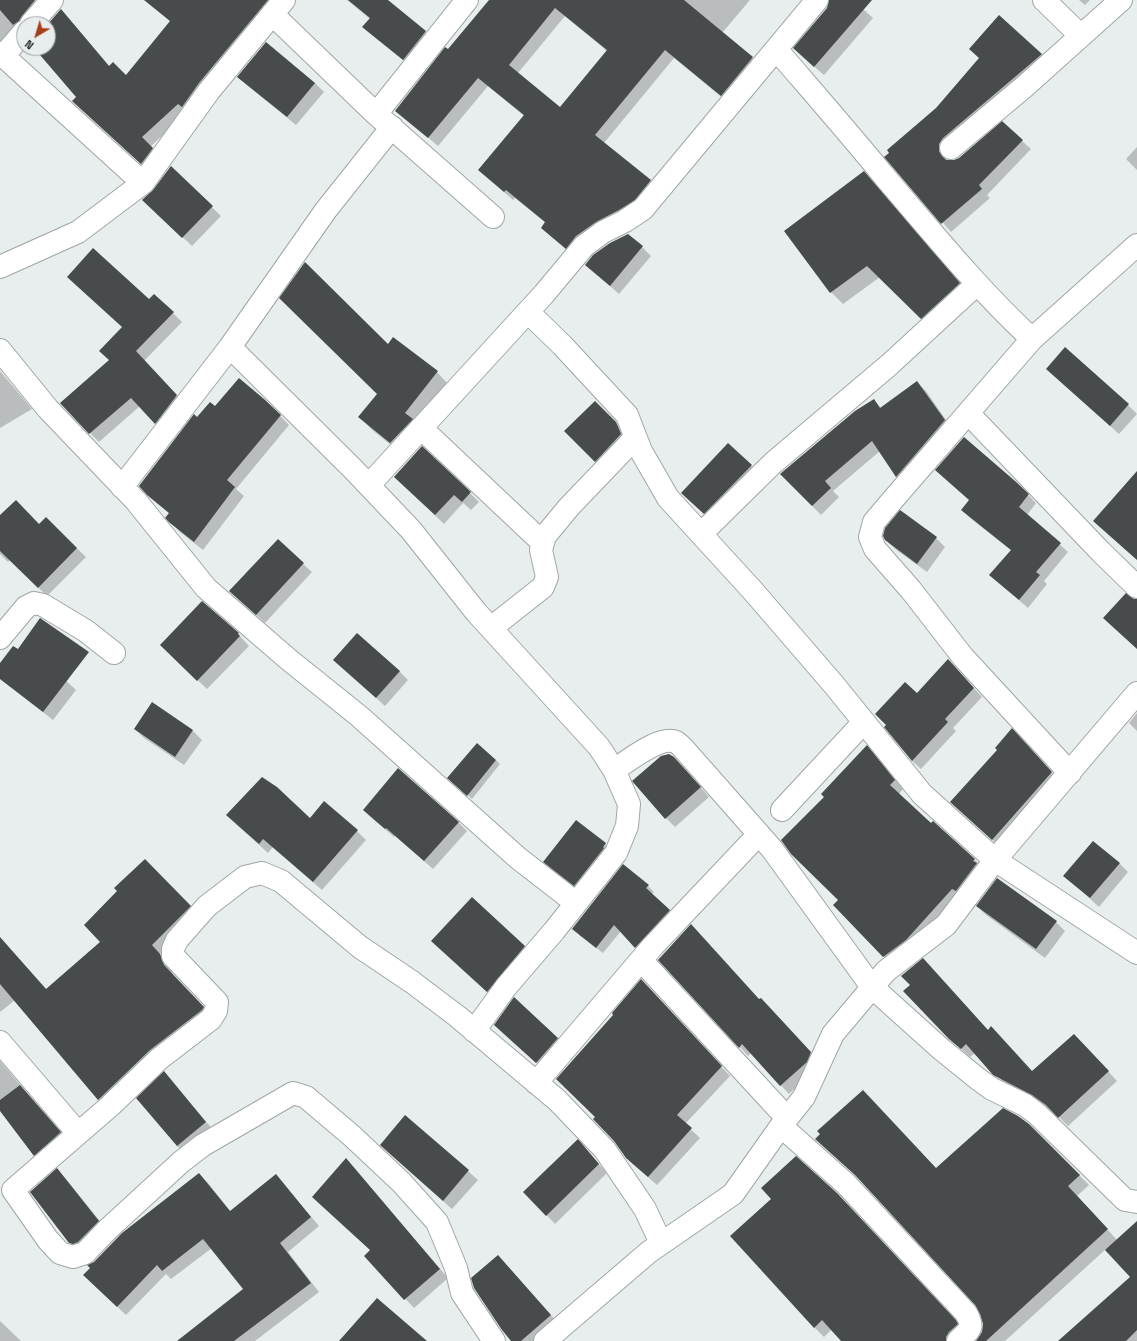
<!DOCTYPE html>
<style>
body{margin:0}
#map{position:relative;width:1137px;height:1341px;overflow:hidden;background:#e8eded;font-family:"Space Grotesk",sans-serif}
canvas{display:block}
.north{position:absolute;left:16px;top:16px;width:40px;height:40px;box-sizing:border-box;background:#e8eded;border:1px solid #9b9f9f;border-radius:50%;rotate:218deg;font-size:11px;font-weight:700;line-height:16px;text-align:center;color:#282a2a}
.north::after{content:'';display:block;margin:auto;width:14px;height:18px;background:#a43e18;clip-path:polygon(50% 0,100% 100%,50% 72%,0 100%)}
</style>
<div id="map">
<canvas width="1137" height="1341"></canvas>
<div class="north">N</div>
</div>
<script>
const context = document.querySelector('canvas').getContext('2d');
context.lineJoin = 'round';
function paint(path, color) { context.fillStyle = color; context.fill(path, 'evenodd'); }
function strokePath(path, color, width, dash) { context.strokeStyle = color; context.lineWidth = width; context.lineCap = dash ? 'butt' : 'round'; context.setLineDash(dash || []); context.stroke(path); }
const shadow = new Path2D(`
 M 0,0 L 34,0 L 44,9 L 0,45 Z
 M 145,0 L 284,0 L 187,113 L 150,147 L 161,158 L 150,172 L 73,101 L 78,97 L 35,48 L 48,48 L 48,25 L 75,26 L 110,67 L 126,77 L 171,22 Z
 M 347,0 L 387,0 L 433,39 L 411,66 L 371,34 L 370,19 Z
 M 493,0 L 750,0 L 722,33 L 761,67 L 730,104 L 674,58 L 604,143 L 650,181 L 659,190 L 575,257 L 542,228 L 546,223 L 515,198 L 513,200 L 479,170 L 524,116 L 488,86 L 438,146 L 396,110 ZM 565,16 L 607,51 L 560,108 L 518,73 Z
 M 830,0 L 853,0 L 873,18 L 824,75 L 803,57 L 828,8 Z
 M 1079,0 L 1090,0 L 1085,5 Z
 M 999,16 L 1050,63 L 948,153 L 947,161 L 954,161 L 1022,141 L 1031,149 L 987,195 L 990,198 L 951,232 L 886,157 L 937,109 L 980,59 Z
 M 266,43 L 315,83 L 324,92 L 296,125 L 247,85 L 238,76 Z
 M 1137,147 L 1137,170 L 1126,159 Z
 M 171,167 L 221,216 L 192,246 L 152,208 L 154,191 Z
 M 864,173 L 876,185 L 971,295 L 933,330 L 880,277 L 843,304 L 831,292 Z
 M 642,247 L 651,256 L 619,294 L 587,266 Z
 M 173,313 L 182,322 L 144,361 L 185,405 L 164,432 L 140,406 L 99,442 L 90,433 L 110,360 Z
 M 388,345 L 437,372 L 448,384 L 402,454 L 371,429 L 360,417 L 379,394 Z
 M 1047,369 L 1128,405 L 1137,414 L 1119,434 Z
 M 0,371 L 32,409 L 0,428 Z
 M 917,382 L 926,391 L 953,430 L 905,485 L 896,477 L 880,451 L 833,491 L 839,497 L 821,515 L 781,474 L 874,400 L 881,408 Z
 M 264,399 L 289,425 L 236,489 L 244,496 L 203,550 L 180,532 L 171,522 L 170,514 L 148,494 L 198,419 Z
 M 595,402 L 625,432 L 604,470 L 565,431 Z
 M 751,466 L 760,475 L 713,522 L 692,502 Z
 M 936,470 L 1015,481 L 1036,503 L 1027,515 L 1068,552 L 1044,581 L 1047,584 L 1028,608 L 999,583 L 1012,551 L 970,518 L 962,510 L 970,500 Z
 M 404,486 L 470,493 L 479,502 L 471,510 L 463,503 L 444,524 Z
 M 900,512 L 936,538 L 945,547 L 927,572 L 895,549 L 886,540 Z
 M 0,516 L 39,525 L 46,518 L 86,557 L 47,596 L 10,560 L 8,562 L 0,554 Z
 M 303,564 L 312,572 L 265,623 L 230,591 Z
 M 238,634 L 249,646 L 207,689 L 170,654 Z
 M 24,642 L 76,690 L 53,720 L 0,679 L 0,664 L 18,651 Z
 M 948,660 L 982,697 L 953,728 L 956,731 L 921,769 L 912,761 L 917,695 Z
 M 344,669 L 399,671 L 408,680 L 385,706 Z
 M 152,703 L 193,731 L 202,740 L 184,765 L 144,738 L 135,729 Z
 M 1137,713 L 1137,731 L 1129,723 Z
 M 1021,738 L 1060,782 L 1001,848 L 951,802 Z
 M 867,747 L 875,755 L 903,789 L 899,794 L 931,825 L 974,859 L 983,868 L 985,873 L 893,966 L 835,905 L 840,900 L 825,797 Z
 M 496,760 L 500,764 L 472,799 L 453,782 Z
 M 683,767 L 709,797 L 675,827 L 666,818 Z
 M 364,810 L 458,822 L 467,831 L 433,869 L 395,836 L 394,837 L 373,819 Z
 M 310,819 L 357,831 L 366,840 L 322,890 L 273,847 L 268,853 L 236,824 Z
 M 577,821 L 605,844 L 614,853 L 583,894 L 553,871 L 545,862 Z
 M 145,860 L 199,915 L 160,954 L 169,964 L 173,975 L 212,1016 L 108,1108 L 15,1000 L 0,1012 L 0,938 L 47,990 L 101,942 L 119,891 Z
 M 1119,863 L 1128,872 L 1099,907 L 1065,876 Z
 M 648,886 L 654,892 L 652,894 L 675,917 L 642,953 L 621,931 L 603,953 L 579,935 Z
 M 977,906 L 1056,922 L 1065,931 L 1045,958 L 986,915 Z
 M 524,946 L 533,955 L 496,1000 L 442,950 Z
 M 911,985 L 988,1031 L 1033,1072 L 1083,1044 L 1117,1081 L 1068,1126 L 1056,1114 L 1042,1104 L 1004,1083 L 975,1053 L 970,1057 L 953,1042 L 943,1033 Z
 M 650,989 L 730,1076 L 685,1124 L 700,1138 L 657,1185 L 626,1158 Z
 M 760,1000 L 770,1008 L 819,1062 L 815,1070 L 789,1094 L 751,1053 L 748,1056 L 740,1047 Z
 M 504,1033 L 558,1038 L 566,1047 L 546,1071 Z
 M 0,1061 L 69,1142 L 43,1164 L 34,1155 L 0,1110 Z
 M 164,1073 L 215,1132 L 186,1154 L 177,1146 Z
 M 406,1116 L 478,1180 L 452,1209 L 390,1154 Z
 M 1028,1124 L 1089,1185 L 1077,1196 L 1117,1240 L 1137,1223 L 1137,1283 L 1106,1249 L 1005,1341 L 977,1341 L 983,1332 L 984,1324 L 981,1314 L 976,1304 L 862,1181 L 816,1139 L 937,1169 Z
 M 586,1150 L 607,1173 L 555,1224 L 525,1192 Z
 M 346,1160 L 448,1278 L 414,1308 L 365,1256 L 371,1250 Z
 M 57,1170 L 66,1179 L 107,1230 L 79,1251 L 70,1242 Z
 M 199,1174 L 208,1183 L 231,1212 L 276,1175 L 319,1226 L 288,1252 L 319,1292 L 255,1341 L 179,1341 L 244,1289 L 212,1248 L 171,1279 L 166,1274 L 126,1315 L 93,1284 L 95,1262 Z
 M 846,1204 L 965,1331 L 959,1341 L 843,1341 L 832,1329 L 824,1337 L 814,1327 Z
 M 498,1256 L 559,1324 L 540,1341 L 513,1341 Z
 M 1137,1294 L 1137,1341 L 1060,1341 Z
 M 0,1321 L 21,1341 L 0,1341 Z`);
const building = new Path2D(`
 M 0,0 L 35,0 L 22,16 L 19,21 L 13,25 L 0,10 Z
 M 144,0 L 268,0 L 199,83 L 182,107 L 178,104 L 142,137 L 153,148 L 141,164 L 72,101 L 76,97 L 34,48 L 48,48 L 48,24 L 61,9 L 109,66 L 113,62 L 126,75 L 170,21 Z
 M 348,0 L 388,0 L 426,31 L 403,60 L 362,27 L 370,18 Z
 M 489,0 L 684,0 L 753,57 L 721,96 L 665,50 L 595,135 L 651,180 L 635,200 L 619,210 L 596,222 L 576,236 L 566,249 L 541,228 L 545,222 L 506,190 L 504,192 L 478,170 L 524,115 L 478,78 L 428,138 L 395,111 L 445,47 L 448,49 ZM 555,8 L 607,50 L 560,107 L 509,65 Z
 M 829,0 L 872,0 L 814,67 L 793,48 L 827,8 Z
 M 999,15 L 1042,54 L 943,138 L 939,144 L 939,151 L 942,156 L 946,160 L 954,160 L 959,158 L 1002,121 L 1023,140 L 979,185 L 982,189 L 941,224 L 884,157 L 889,153 L 887,150 L 936,108 L 979,58 L 969,49 Z
 M 266,42 L 315,83 L 287,117 L 237,77 Z
 M 171,166 L 213,206 L 182,238 L 142,200 L 153,190 Z
 M 864,171 L 960,283 L 921,319 L 867,266 L 830,293 L 784,231 Z
 M 628,234 L 643,246 L 610,286 L 585,265 L 593,255 L 610,243 Z
 M 93,248 L 149,299 L 154,294 L 174,312 L 136,351 L 177,395 L 155,424 L 131,398 L 89,434 L 60,403 L 109,360 L 99,351 L 122,327 L 67,277 Z
 M 305,262 L 388,344 L 393,337 L 438,371 L 405,413 L 413,419 L 390,443 L 358,417 L 377,394 L 279,298 Z
 M 1065,347 L 1129,404 L 1110,426 L 1046,369 Z
 M 239,378 L 264,399 L 281,415 L 227,480 L 235,487 L 194,542 L 170,523 L 165,518 L 169,513 L 147,495 L 139,486 L 194,414 L 197,417 L 210,402 L 215,406 Z
 M 917,381 L 945,420 L 896,477 L 872,441 L 825,481 L 831,488 L 812,506 L 780,474 L 855,411 L 874,399 L 880,408 Z
 M 595,401 L 616,422 L 621,434 L 595,462 L 564,431 Z
 M 964,437 L 1015,481 L 1029,494 L 1019,507 L 1061,543 L 1036,572 L 1040,575 L 1019,600 L 989,575 L 1011,550 L 961,510 L 969,500 L 935,470 Z
 M 728,443 L 752,465 L 704,514 L 681,493 Z
 M 422,446 L 471,492 L 462,502 L 454,495 L 435,515 L 394,477 Z
 M 1137,471 L 1137,560 L 1093,521 Z
 M 16,500 L 39,524 L 46,517 L 77,548 L 38,588 L 0,551 L 0,515 Z
 M 900,510 L 937,537 L 917,564 L 885,540 L 883,536 L 885,528 Z
 M 278,539 L 304,563 L 256,615 L 229,591 Z
 M 1126,593 L 1134,599 L 1137,599 L 1137,649 L 1103,618 Z
 M 202,601 L 239,633 L 238,634 L 240,636 L 197,681 L 160,645 Z
 M 40,618 L 89,652 L 43,712 L 0,679 L 0,663 L 13,646 L 18,649 Z
 M 357,633 L 400,671 L 376,698 L 333,660 Z
 M 948,659 L 974,688 L 945,719 L 948,722 L 912,761 L 884,727 L 886,725 L 875,714 L 905,682 L 917,693 Z
 M 152,702 L 193,730 L 175,757 L 134,729 Z
 M 1012,728 L 1052,772 L 992,840 L 950,802 L 997,750 L 995,748 Z
 M 477,743 L 496,760 L 467,796 L 447,778 Z
 M 867,745 L 895,780 L 890,785 L 931,823 L 933,821 L 975,859 L 973,861 L 977,863 L 956,891 L 952,889 L 906,940 L 883,957 L 833,905 L 838,900 L 791,854 L 781,840 L 824,797 L 821,794 Z
 M 669,754 L 674,757 L 701,787 L 665,819 L 632,781 L 661,756 Z
 M 398,768 L 459,822 L 424,861 L 386,828 L 385,829 L 363,810 Z
 M 262,777 L 277,787 L 310,818 L 324,801 L 358,830 L 313,882 L 263,839 L 259,844 L 226,815 Z
 M 576,820 L 606,843 L 603,847 L 604,848 L 574,886 L 543,862 Z
 M 1093,841 L 1120,863 L 1090,898 L 1063,876 Z
 M 145,859 L 191,906 L 152,945 L 160,954 L 164,965 L 204,1007 L 202,1010 L 150,1050 L 98,1100 L 0,984 L 0,937 L 46,989 L 100,942 L 84,925 L 117,891 L 114,888 Z
 M 623,864 L 649,885 L 646,888 L 670,910 L 635,948 L 614,925 L 596,948 L 572,929 Z
 M 997,878 L 1057,921 L 1036,949 L 976,906 Z
 M 472,897 L 525,946 L 487,992 L 431,941 Z
 M 691,924 L 759,999 L 761,998 L 811,1052 L 807,1062 L 780,1086 L 742,1044 L 739,1048 L 658,960 Z
 M 923,958 L 988,1030 L 991,1026 L 1032,1071 L 1074,1034 L 1109,1071 L 1058,1118 L 1046,1105 L 1032,1095 L 993,1075 L 966,1044 L 961,1049 L 949,1039 L 903,991 L 910,985 L 901,976 Z
 M 641,979 L 722,1066 L 677,1115 L 692,1128 L 648,1177 L 626,1158 L 614,1141 L 593,1119 L 595,1117 L 556,1079 L 613,1015 L 612,1013 Z
 M 514,997 L 558,1038 L 536,1063 L 494,1025 Z
 M 164,1071 L 206,1122 L 177,1146 L 136,1098 Z
 M 20,1085 L 61,1132 L 34,1156 L 0,1111 L 0,1100 Z
 M 863,1090 L 936,1168 L 1003,1108 L 1018,1116 L 1029,1124 L 1080,1175 L 1068,1186 L 1108,1229 L 986,1341 L 976,1341 L 982,1332 L 983,1324 L 980,1314 L 975,1305 L 855,1175 L 815,1139 L 820,1134 L 817,1131 Z
 M 405,1115 L 469,1170 L 443,1201 L 380,1145 Z
 M 578,1139 L 599,1164 L 546,1216 L 523,1192 Z
 M 796,1156 L 837,1193 L 956,1320 L 958,1324 L 949,1332 L 946,1337 L 946,1341 L 841,1341 L 822,1320 L 814,1328 L 730,1236 L 771,1199 L 761,1188 Z
 M 346,1158 L 440,1269 L 404,1300 L 364,1256 L 370,1250 L 312,1197 Z
 M 57,1168 L 99,1221 L 78,1242 L 73,1244 L 69,1243 L 30,1192 Z
 M 199,1173 L 230,1211 L 276,1174 L 311,1217 L 280,1243 L 311,1283 L 234,1341 L 177,1341 L 243,1289 L 203,1239 L 162,1271 L 157,1265 L 117,1307 L 83,1275 L 90,1268 L 87,1265 L 94,1262 L 122,1233 Z
 M 1137,1221 L 1137,1330 L 1126,1341 L 1058,1341 L 1130,1277 L 1105,1250 Z
 M 498,1255 L 551,1315 L 521,1341 L 511,1341 L 502,1330 L 474,1288 L 471,1278 Z
 M 377,1298 L 427,1341 L 339,1341 Z`);
const minor = new Path2D(`
 M 1044,0 L 1081,36
 M 272,14 L 376,114 L 493,217
 M 31,24 L 52,0
 M 776,49 C 812,91 849,133 884,176 C 932,232 978,289 1032,339
 M 0,53 L 143,183
 M 3,56 L 24,32
 M 376,114 L 467,0
 M 951,148 L 1024,87 L 1121,0
 M 0,267 L 78,232 L 143,183 L 209,91 L 284,0
 M 528,312 L 562,345 L 627,415 L 641,451 L 668,498 L 753,591 L 835,686 L 922,794 L 995,860 L 1137,953
 M 230,347 L 353,469 L 411,530 L 476,612 L 599,747 L 614,770 L 629,804 L 627,826 L 616,853 L 554,931 L 506,987 L 474,1031
 M 0,350 L 48,409 L 136,501 L 206,588 L 288,659 L 359,716 L 518,858 L 576,903
 M 968,413 L 1101,552 L 1137,587
 M 421,428 L 543,543
 M 369,485 L 544,294 L 584,246 L 603,232 L 625,221 L 643,209 L 817,0
 M 122,487 L 230,347 L 326,210 L 392,127
 M 701,534 L 773,463 L 889,365 L 977,284
 M 491,628 L 543,587 L 547,577 L 541,550 L 545,536 L 569,507 L 635,438
 M 0,638 L 26,607 L 34,603 L 43,605 L 86,631 L 114,653
 M 614,770 C 628,761 660,735 676,742 C 678,743 681,746 683,748 L 772,849 L 872,987 L 941,1049 L 978,1079 L 992,1089 L 1025,1105 L 1037,1114 L 1125,1200 L 1137,1202
 M 1070,773 L 963,657 L 911,590 L 875,549 L 870,537 L 874,522 L 890,503 L 1032,339 L 1137,245
 M 782,810 L 864,722
 M 641,960 L 787,1118
 M 0,1042 L 78,1133
 M 536,1083 L 652,947 L 759,834
 M 781,1126 L 846,1184 L 966,1313 C 975,1329 970,1329 958,1341
 M 494,1341 L 462,1293 L 456,1268 L 437,1222 L 401,1182 L 352,1136 L 306,1097 L 293,1093 L 203,1145 L 181,1162 L 107,1230 L 85,1253 L 73,1257 L 60,1253 L 48,1240 L 13,1190 L 110,1106 L 159,1059 L 211,1019 L 216,1011 L 217,1002 L 176,959 L 173,956 L 173,949 L 177,940 L 207,906 L 245,877 L 262,873 L 281,881 L 360,947 L 412,982 L 457,1016 L 557,1100 L 605,1150 L 645,1209 L 661,1243
 M 545,1341 L 649,1252 L 733,1194 L 781,1126 L 804,1097 L 833,1034 L 886,971 L 946,925 L 995,860 L 1137,693`);
paint(shadow, '#0003');
paint(building, '#474b4c');
strokePath(minor, '#a0a5a6', 24);
strokePath(minor, '#fff', 22);
</script>
